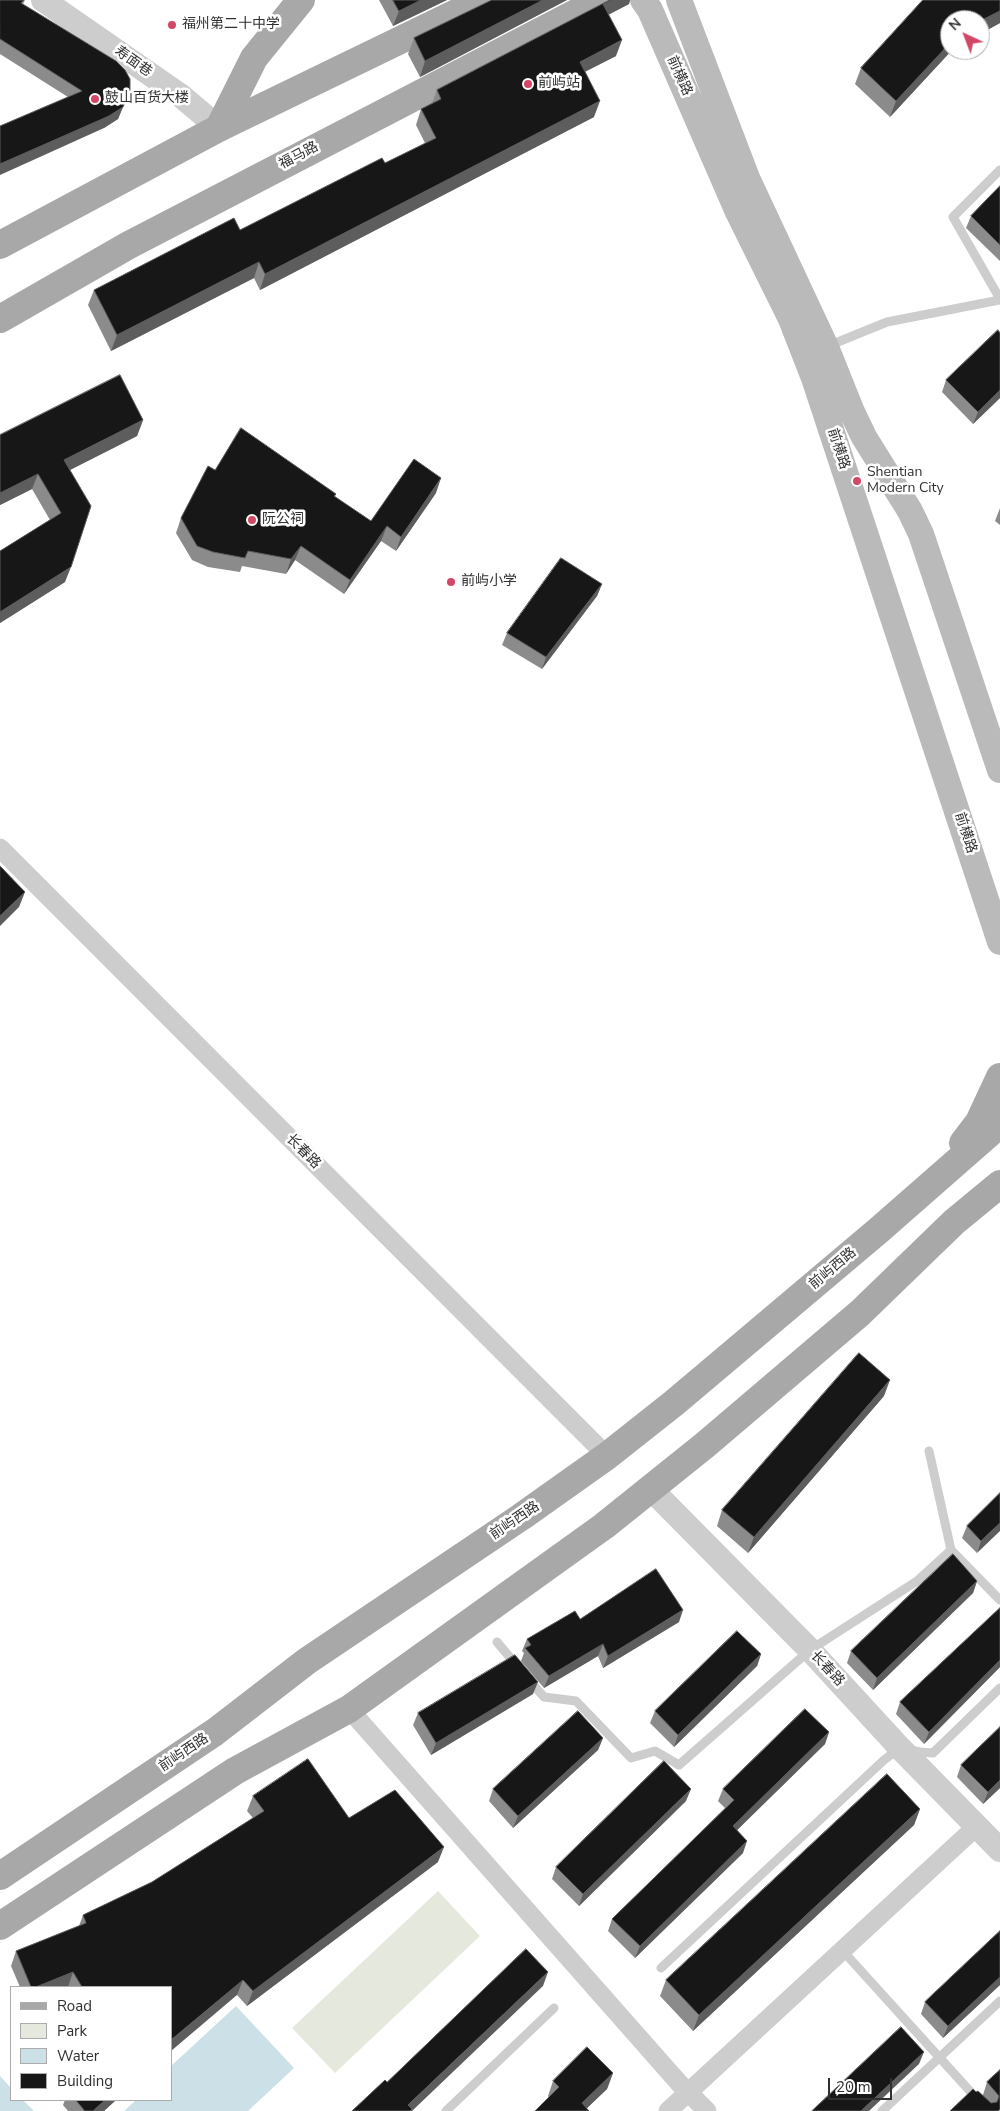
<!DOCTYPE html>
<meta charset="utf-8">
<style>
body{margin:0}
#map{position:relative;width:1000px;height:2111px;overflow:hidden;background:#fff;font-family:"Nunito Sans",sans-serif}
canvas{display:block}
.legend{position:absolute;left:10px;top:1986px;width:162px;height:115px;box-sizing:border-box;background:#fff;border:1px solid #acacac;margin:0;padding:6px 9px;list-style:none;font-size:15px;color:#303030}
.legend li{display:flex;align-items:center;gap:10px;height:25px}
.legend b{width:25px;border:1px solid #acacac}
.north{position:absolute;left:940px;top:10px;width:50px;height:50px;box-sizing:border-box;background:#fff;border:1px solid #acacac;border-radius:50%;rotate:317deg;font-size:14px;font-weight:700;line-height:20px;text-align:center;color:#303030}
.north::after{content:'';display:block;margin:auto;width:18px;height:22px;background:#d24766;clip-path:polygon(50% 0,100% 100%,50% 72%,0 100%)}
.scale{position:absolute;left:828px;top:2078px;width:64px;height:22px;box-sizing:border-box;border:2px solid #303030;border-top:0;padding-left:6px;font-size:15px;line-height:18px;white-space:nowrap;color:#303030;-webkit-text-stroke:4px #fff;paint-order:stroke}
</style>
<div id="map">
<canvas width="1000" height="2111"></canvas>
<ul class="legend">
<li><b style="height:6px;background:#a8a8a8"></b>Road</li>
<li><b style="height:14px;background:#e5e8dd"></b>Park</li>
<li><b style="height:14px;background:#cbe0e7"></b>Water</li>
<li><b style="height:14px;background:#171717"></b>Building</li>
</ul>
<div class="north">N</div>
<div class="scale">20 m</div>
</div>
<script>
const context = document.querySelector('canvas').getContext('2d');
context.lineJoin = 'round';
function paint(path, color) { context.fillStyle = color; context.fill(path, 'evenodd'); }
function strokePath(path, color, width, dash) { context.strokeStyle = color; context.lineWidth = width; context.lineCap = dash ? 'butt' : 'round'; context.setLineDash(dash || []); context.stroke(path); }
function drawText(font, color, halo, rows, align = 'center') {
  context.font = font + ' "Nunito Sans","Noto Sans SC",sans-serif'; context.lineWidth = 5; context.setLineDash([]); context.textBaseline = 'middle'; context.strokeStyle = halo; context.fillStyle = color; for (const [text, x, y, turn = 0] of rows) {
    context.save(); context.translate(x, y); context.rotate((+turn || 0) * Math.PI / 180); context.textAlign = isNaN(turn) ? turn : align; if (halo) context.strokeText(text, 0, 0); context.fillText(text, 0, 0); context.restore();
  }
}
const green = new Path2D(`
 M 438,1891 L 480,1936 L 335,2073 L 292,2028 Z`);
const water = new Path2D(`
 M 236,2006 L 294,2068 L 248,2111 L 124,2111 L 136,2100 L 171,2100 L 171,2066 Z
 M 0,2076 L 11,2088 L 11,2100 L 23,2100 L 34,2111 L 0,2111 Z`);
const service = new Path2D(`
 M 1000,170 L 953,217 L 1000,299
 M 828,346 L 887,322 L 1000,300
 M 951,1550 L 1000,1600
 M 497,1642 L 518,1667
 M 528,1679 L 544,1697 L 576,1701 L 631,1758 L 655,1751 L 679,1765 L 810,1650 L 917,1581 L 951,1550 L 929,1451
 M 842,1950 L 988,2111
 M 661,1968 L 884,1760 L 900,1748 L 920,1752 L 933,1753 L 1000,1688
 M 446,2111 L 554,2008
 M 882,2111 L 1000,2001`);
const minor = new Path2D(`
 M 0,848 L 607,1456
 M 349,1709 L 679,2083 L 707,2111
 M 668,2111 L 977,1826`);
const tertiary = new Path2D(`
 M 43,0 L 180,95 L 219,128
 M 651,1489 L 810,1650 L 900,1748 L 1000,1850`);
const secondary = new Path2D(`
 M 643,0 L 650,10 L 738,212 L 791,319 L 814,378 L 1000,942
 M 679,0 L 747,178 L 826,347 L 852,412 L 864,437 L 910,511 L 921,534 L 1000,770`);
const primary = new Path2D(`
 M 219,128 L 254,58 L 301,0
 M 0,245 L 219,128 L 483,0
 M 0,319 L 129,245 L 601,0
 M 963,1143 L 979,1122 L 1000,1077
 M 0,1876 L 215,1732 L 307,1661 L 521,1517 L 607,1456 L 674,1403 L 879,1230 L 1000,1124
 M 0,1926 L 235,1771 L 349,1709 L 604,1526 L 705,1445 L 860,1313 L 954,1222 L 1000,1184`);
const wall = new Path2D(`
 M 0,0 L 25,0 L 23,4 L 130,90 L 118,119 L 104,128 L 68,97 L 0,54 Z
 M 379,0 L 447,0 L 393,26 Z
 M 492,0 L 567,0 L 420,77 L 408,54 L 414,38 Z
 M 610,0 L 630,0 L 629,4 L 608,15 L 616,56 L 585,72 L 594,117 L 260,290 L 254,278 L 111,351 L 88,305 L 94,290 L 240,230 L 385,163 L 425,143 L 416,125 L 421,109 L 432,103 L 437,90 Z
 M 1000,0 L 1000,23 L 980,34 L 980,20 L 890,117 L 855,84 L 861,68 Z
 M 1000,186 L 1000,261 L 966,228 L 971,216 Z
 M 1000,333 L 1000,398 L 973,424 L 942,392 L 946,380 Z
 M 143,420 L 137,436 L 70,470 L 65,582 L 0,623 L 0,551 L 50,520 L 32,489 L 0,505 L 0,435 Z
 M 215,470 L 336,494 L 335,497 L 371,521 L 436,493 L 396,551 L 381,541 L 344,594 L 295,560 L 286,574 L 242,566 L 240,572 L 208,567 L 192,560 L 176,533 L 181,518 Z
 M 1000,508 L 1000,525 L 995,521 Z
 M 602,584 L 597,596 L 542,669 L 502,645 L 507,633 Z
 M 884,1396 L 748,1553 L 717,1526 L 722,1510 Z
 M 1000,1493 L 977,1553 L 962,1538 L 967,1526 Z
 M 977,1581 L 973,1593 L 873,1690 L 847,1663 L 851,1651 Z
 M 1000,1608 L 1000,1667 L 924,1744 L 896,1714 L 900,1702 Z
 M 580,1619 L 679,1622 L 603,1668 L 598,1656 L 544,1688 L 521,1661 L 524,1653 L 522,1651 L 527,1639 Z
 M 761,1654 L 757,1666 L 674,1747 L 650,1723 L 655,1711 Z
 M 533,1694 L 431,1755 L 413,1725 L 418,1713 Z
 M 829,1732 L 825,1744 L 737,1830 L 743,1853 L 635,1958 L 608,1931 L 612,1919 L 725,1808 L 718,1801 L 723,1789 Z
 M 603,1738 L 598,1750 L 513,1828 L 489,1801 L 493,1789 Z
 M 961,1765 L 1000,1788 L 983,1804 L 957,1777 Z
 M 253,1796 L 349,1818 L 438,1862 L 247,2006 L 237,1995 L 171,1987 L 20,1987 L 11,1966 L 16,1951 L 79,1926 L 83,1915 L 152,1882 L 253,1818 L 247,1811 Z
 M 686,1801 L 579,1906 L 552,1879 L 556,1867 Z
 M 920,1809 L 914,1825 L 693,2031 L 660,1996 L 666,1980 Z
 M 1000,1931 L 1000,1985 L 943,2038 L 921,2014 L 925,2002 Z
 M 1000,2070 L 1000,2111 L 976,2092 L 983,2095 L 987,2082 Z
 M 613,2073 L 607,2089 L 587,2108 L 549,2098 L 548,2096 L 553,2081 Z
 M 65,2100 L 116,2100 L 104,2111 L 68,2111 L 63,2105 Z`);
const shadedWall = new Path2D(`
 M 421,0 L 447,0 L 393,26 L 399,11 Z
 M 543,0 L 567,0 L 420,77 L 425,61 Z
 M 612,0 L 630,0 L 629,4 L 598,20 L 603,4 Z
 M 1000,11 L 1000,23 L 980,34 L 980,21 Z
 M 622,40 L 616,56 L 574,77 L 580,62 Z
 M 950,43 L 950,50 L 952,50 L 890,117 L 896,101 Z
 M 130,90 L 118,119 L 104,128 L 0,175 L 0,164 Z
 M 600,101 L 594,117 L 260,290 L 265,274 Z
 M 259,262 L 254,278 L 111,351 L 117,335 Z
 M 1000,390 L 1000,398 L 973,424 L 978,412 Z
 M 143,420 L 137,436 L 58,476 L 64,460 Z
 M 38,474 L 32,489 L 0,505 L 0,493 Z
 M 441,478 L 436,493 L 396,551 L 401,537 Z
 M 387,526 L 381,541 L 344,594 L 350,580 Z
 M 301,546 L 295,560 L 286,574 L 291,559 Z
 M 71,567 L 65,582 L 0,623 L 0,612 Z
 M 602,584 L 597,596 L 542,669 L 546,657 Z
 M 25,892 L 19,907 L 0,926 L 0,916 Z
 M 890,1380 L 884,1396 L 748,1553 L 754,1537 Z
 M 1000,1523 L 1000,1531 L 977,1553 L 981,1541 Z
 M 977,1581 L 973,1593 L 873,1690 L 877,1678 Z
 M 683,1610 L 679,1622 L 603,1668 L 608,1656 Z
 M 603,1644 L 598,1656 L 544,1688 L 549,1676 Z
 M 761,1654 L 757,1666 L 674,1747 L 678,1735 Z
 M 1000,1660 L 1000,1667 L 924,1744 L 929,1732 Z
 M 538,1682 L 533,1694 L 431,1755 L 436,1743 Z
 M 829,1732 L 825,1744 L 729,1838 L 733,1826 Z
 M 603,1738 L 598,1750 L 513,1828 L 518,1816 Z
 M 1000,1780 L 1000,1788 L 983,1804 L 988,1792 Z
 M 691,1789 L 686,1801 L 579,1906 L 583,1894 Z
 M 920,1809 L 914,1825 L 693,2031 L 699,2015 Z
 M 747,1841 L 743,1853 L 635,1958 L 640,1946 Z
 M 444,1847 L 438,1862 L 247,2006 L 253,1991 Z
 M 73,1972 L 68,1987 L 36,1987 Z
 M 548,1972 L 543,1986 L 412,2111 L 406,2111 L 408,2105 Z
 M 1000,1977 L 1000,1985 L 943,2038 L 948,2026 Z
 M 243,1980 L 237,1995 L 171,2051 L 171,2040 Z
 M 924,2052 L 919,2064 L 869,2111 L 861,2111 Z
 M 613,2073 L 607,2089 L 584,2111 L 582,2103 Z
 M 105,2100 L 116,2100 L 104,2111 L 93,2111 Z`);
const building = new Path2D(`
 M 0,0 L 24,0 L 21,3 L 116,61 L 125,70 L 130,79 L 130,90 L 123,107 L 109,116 L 0,164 L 0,126 L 82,91 L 0,39 Z
 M 393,0 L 421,0 L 399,11 Z
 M 492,0 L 543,0 L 425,61 L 414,38 Z
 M 610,0 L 612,0 L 603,4 L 622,40 L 580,62 L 600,101 L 265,274 L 259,262 L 117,335 L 94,290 L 234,218 L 240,230 L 382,158 L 385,163 L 436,138 L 421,109 L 441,99 L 437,90 Z
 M 923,0 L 1000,0 L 1000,11 L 980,21 L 980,20 L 950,20 L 950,43 L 896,101 L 861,68 Z
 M 1000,186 L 1000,245 L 971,216 Z
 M 998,330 L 1000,333 L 1000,390 L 978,412 L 946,380 Z
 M 120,375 L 143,420 L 64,460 L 91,506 L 71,567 L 0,612 L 0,551 L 61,513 L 38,474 L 0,493 L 0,435 Z
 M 241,428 L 336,494 L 334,496 L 371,521 L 414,459 L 441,478 L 401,537 L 387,526 L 350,580 L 301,546 L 291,559 L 248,551 L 245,558 L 213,552 L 197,546 L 181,518 L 208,466 L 215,470 Z
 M 561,558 L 602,584 L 546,657 L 507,633 Z
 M 0,866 L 25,892 L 0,916 Z
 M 859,1353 L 890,1380 L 754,1537 L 722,1510 Z
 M 1000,1493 L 1000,1523 L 981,1541 L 967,1526 Z
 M 953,1554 L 977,1581 L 877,1678 L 851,1651 Z
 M 656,1569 L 683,1610 L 608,1656 L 603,1644 L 549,1676 L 525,1648 L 531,1645 L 527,1639 L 575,1611 L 580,1619 Z
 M 1000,1608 L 1000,1660 L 929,1732 L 900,1702 Z
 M 737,1631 L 761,1654 L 678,1735 L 655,1711 Z
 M 515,1655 L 538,1682 L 436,1743 L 418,1713 Z
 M 805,1709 L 829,1732 L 733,1826 L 747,1841 L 640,1946 L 612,1919 L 734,1800 L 723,1789 Z
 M 578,1711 L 603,1738 L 518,1816 L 493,1789 Z
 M 1000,1727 L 1000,1780 L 988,1792 L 961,1765 Z
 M 308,1759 L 349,1818 L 395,1790 L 444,1847 L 253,1991 L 243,1980 L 171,2040 L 171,1987 L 82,1987 L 73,1972 L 36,1987 L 31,1987 L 16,1951 L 86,1923 L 83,1915 L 152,1882 L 264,1811 L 253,1796 Z
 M 664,1761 L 691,1789 L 583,1894 L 556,1867 Z
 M 887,1774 L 920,1809 L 699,2015 L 666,1980 Z
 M 1000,1931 L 1000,1977 L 948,2026 L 925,2002 Z
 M 526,1949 L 548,1972 L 408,2105 L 412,2109 L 410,2111 L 352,2111 L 385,2080 L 387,2082 Z
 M 901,2027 L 924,2052 L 861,2111 L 812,2111 Z
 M 587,2047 L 613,2073 L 582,2103 L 589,2111 L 535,2111 L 559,2087 L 553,2081 Z
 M 1000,2070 L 1000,2109 L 998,2111 L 950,2111 L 973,2089 L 976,2092 L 978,2091 L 991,2103 L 997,2102 L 999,2096 L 987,2082 Z
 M 76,2100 L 105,2100 L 93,2111 L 85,2111 Z`);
const markers = [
 [172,25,5,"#d24766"],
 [528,84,5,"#d24766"],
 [95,99,5,"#d24766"],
 [857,481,5,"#d24766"],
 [252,520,5,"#d24766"],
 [451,582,5,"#d24766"]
];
const poiNames = [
 ["福州第二十中学",182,25],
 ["前屿站",538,84],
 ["鼓山百货大楼",105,99],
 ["Shentian",867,473],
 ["Modern City",867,489],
 ["阮公祠",262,520],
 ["前屿小学",461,582]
];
const streetNames = [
 ["寿面巷",133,62,35],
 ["前横路",679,76,66],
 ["福马路",299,156,-28],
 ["前横路",838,449,72],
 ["前横路",965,833,72],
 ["长春路",303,1152,45],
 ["前屿西路",833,1269,-40],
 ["前屿西路",515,1521,-34],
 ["长春路",827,1669,47],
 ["前屿西路",184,1753,-34]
];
paint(green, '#e5e8dd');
paint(water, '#cbe0e7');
strokePath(service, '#cdcdcd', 9);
strokePath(minor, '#cdcdcd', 19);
strokePath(tertiary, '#cdcdcd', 24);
strokePath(secondary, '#bababa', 26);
strokePath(primary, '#a8a8a8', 28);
paint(wall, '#8b8b8b');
paint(shadedWall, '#5d5d5d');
paint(building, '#171717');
strokePath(building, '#5d5d5d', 1);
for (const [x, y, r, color] of markers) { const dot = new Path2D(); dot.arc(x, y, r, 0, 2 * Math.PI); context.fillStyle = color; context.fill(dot); strokePath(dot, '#fff', 2); }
drawText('14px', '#303030', '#fff', poiNames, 'left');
drawText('14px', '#303030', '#fff', streetNames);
</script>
